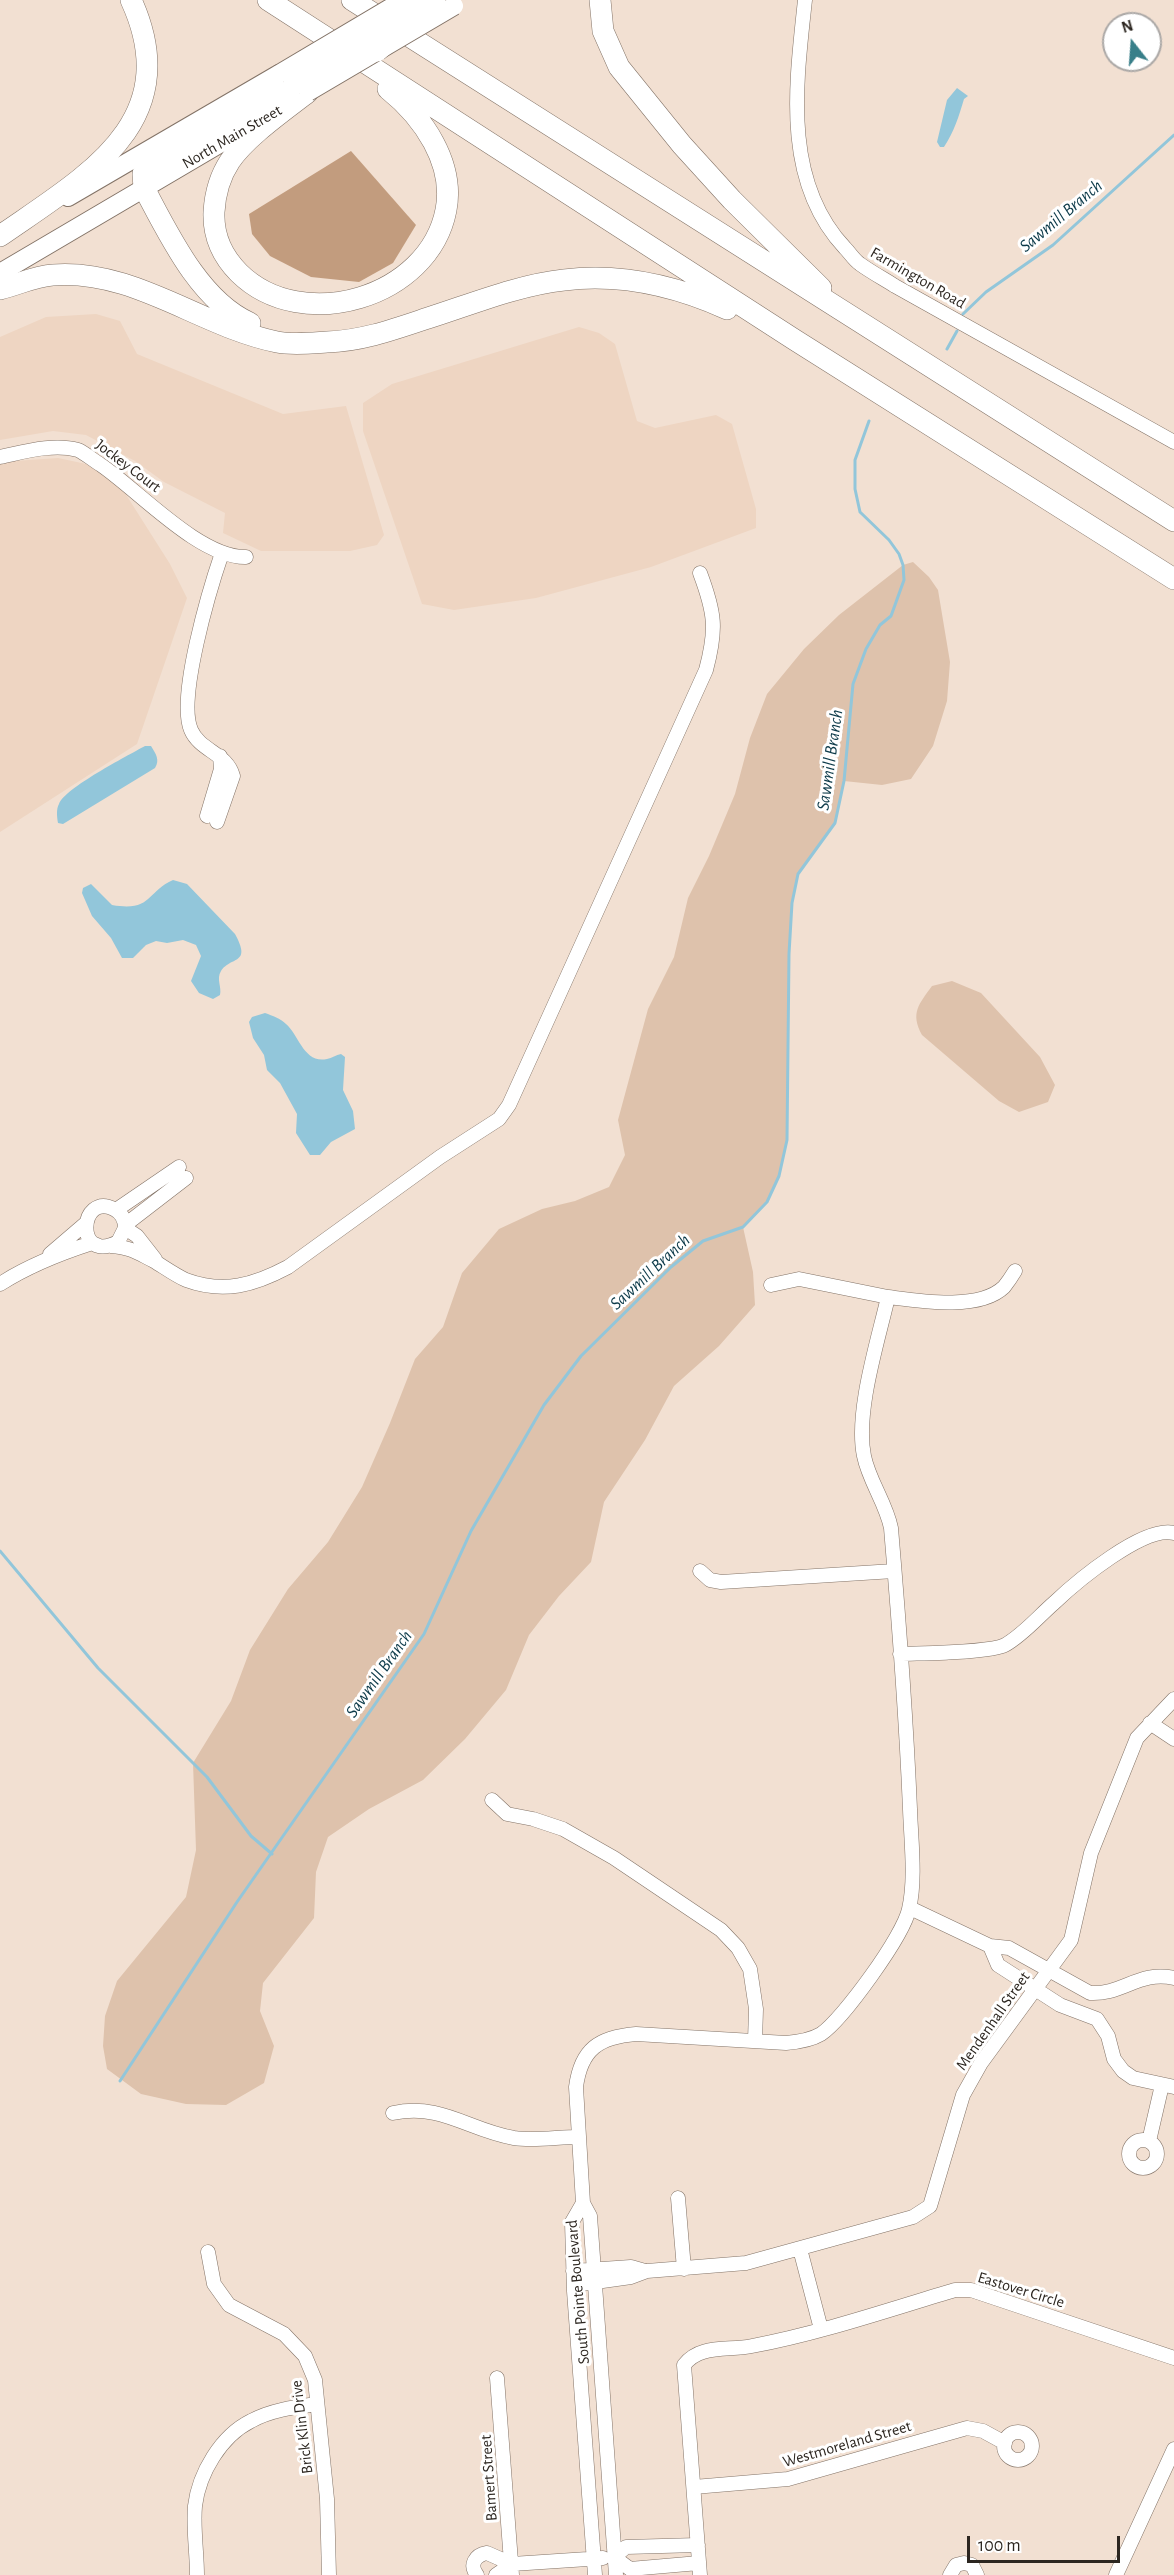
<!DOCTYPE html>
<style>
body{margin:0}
#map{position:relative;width:1174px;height:2575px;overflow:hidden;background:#f2e0d2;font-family:"Alegreya Sans",sans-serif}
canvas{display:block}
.north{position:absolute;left:1102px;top:12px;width:60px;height:60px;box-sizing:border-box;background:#fff;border:2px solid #aba8a6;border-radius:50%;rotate:343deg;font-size:16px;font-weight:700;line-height:24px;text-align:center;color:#2c2620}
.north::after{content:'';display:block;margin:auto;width:21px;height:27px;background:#387f89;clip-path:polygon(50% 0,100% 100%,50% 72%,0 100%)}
.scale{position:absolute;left:967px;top:2536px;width:153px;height:27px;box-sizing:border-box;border:3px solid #2c2620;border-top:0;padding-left:8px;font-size:18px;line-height:21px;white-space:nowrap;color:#2c2620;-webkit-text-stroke:4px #fff;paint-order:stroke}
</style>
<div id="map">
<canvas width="1174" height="2575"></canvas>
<div class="north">N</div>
<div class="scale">100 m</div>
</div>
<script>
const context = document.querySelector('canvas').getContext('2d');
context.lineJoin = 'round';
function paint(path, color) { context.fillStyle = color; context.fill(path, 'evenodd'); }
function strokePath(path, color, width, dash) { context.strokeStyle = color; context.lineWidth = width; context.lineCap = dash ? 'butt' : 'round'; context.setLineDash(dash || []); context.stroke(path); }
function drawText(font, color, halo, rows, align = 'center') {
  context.font = font + ' "Alegreya Sans",sans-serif'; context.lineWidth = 6; context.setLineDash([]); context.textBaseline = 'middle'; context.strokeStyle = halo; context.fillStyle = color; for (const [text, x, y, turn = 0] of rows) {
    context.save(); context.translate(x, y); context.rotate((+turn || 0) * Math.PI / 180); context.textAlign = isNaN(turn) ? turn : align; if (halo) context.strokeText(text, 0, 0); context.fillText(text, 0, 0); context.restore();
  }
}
const built = new Path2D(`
 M 96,314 L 120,321 L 137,354 L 283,414 L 346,406 L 384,535 L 377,545 L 350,551 L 261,551 L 223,533 L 225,513 L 164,482 L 135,461 L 86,435 L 53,431 L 0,440 L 0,337 L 46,317 Z
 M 579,327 L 599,333 L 615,344 L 637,421 L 655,428 L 716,415 L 732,424 L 756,509 L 756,528 L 651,567 L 536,598 L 454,610 L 422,604 L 363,431 L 363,403 L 392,384 Z
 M 58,458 L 91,465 L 118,482 L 170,564 L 187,598 L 137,744 L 0,832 L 0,462 Z`);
const green = new Path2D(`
 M 913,562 L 929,577 L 938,590 L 950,662 L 947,701 L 933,746 L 911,779 L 882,785 L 844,781 L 835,823 L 798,874 L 792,903 L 789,954 L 787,1140 L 779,1176 L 767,1202 L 743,1227 L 753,1272 L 755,1305 L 719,1346 L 674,1386 L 645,1440 L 604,1502 L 591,1562 L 559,1596 L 529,1635 L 506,1690 L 465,1739 L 423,1780 L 369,1809 L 328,1837 L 316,1872 L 314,1918 L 263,1983 L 260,2011 L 274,2046 L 264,2083 L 226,2105 L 186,2104 L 141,2094 L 107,2069 L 103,2046 L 105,2016 L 117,1981 L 186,1897 L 196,1850 L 193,1763 L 231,1701 L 250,1650 L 288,1589 L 328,1542 L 362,1487 L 390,1423 L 415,1359 L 443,1327 L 462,1273 L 499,1229 L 542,1209 L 575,1201 L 609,1187 L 625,1155 L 618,1120 L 648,1009 L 674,957 L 688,898 L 709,856 L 735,794 L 750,738 L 767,694 L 804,649 L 839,615 L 903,565 Z
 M 952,981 L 981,993 L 1040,1057 L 1055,1085 L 1048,1102 L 1019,1112 L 999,1101 L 922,1035 C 910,1013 919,1004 932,986 Z`);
const forest = new Path2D(`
 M 351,151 L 416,225 L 393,263 L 359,282 L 311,277 L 270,256 L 252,234 L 249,214 Z`);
const water = new Path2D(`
 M 957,88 L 968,96 L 964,99 C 959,116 954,132 944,147 L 940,147 L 937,142 L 947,100 Z
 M 145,746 L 151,746 C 156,754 160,760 155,768 L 63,824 L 58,823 C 57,817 56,809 59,804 C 65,788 127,756 145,746 Z
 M 173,880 L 187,884 L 235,934 C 252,965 231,956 221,971 C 216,979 222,987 220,995 L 213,999 L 199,993 L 191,981 L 201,956 L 196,945 L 183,940 L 167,943 L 156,941 L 146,945 L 133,958 L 122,958 L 111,938 L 92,916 L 82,893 L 83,888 L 91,884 L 112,905 C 152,912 146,892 173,880 Z
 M 265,1013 C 273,1016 280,1018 286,1024 C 299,1035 304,1064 327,1059 C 332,1058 336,1055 341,1054 L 345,1057 L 343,1090 L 353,1111 L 355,1129 L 331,1142 L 320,1155 L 310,1155 L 296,1133 L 297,1114 L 280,1083 L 267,1070 L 264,1055 L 253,1038 L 249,1022 L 252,1017 Z`);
const stream = new Path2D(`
 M 963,314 L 986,292 L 1053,245 L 1174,135
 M 947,349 L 957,331
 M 0,1551 L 98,1668 L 207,1777 L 251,1836 L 272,1854
 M 120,2081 L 237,1902 L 424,1634 L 471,1531 L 544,1405 L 581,1356 L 671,1267 L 703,1241 L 743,1227 L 767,1202 L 779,1176 L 787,1140 L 789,954 L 792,903 L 798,874 L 835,823 L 844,781 L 853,684 L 866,649 L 880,625 L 891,616 L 904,580 L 903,565 L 899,554 L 889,540 L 860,512 L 855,489 L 855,460 L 869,421`);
const minor = new Path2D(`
 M 805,0 C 796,84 782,181 845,248 C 850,253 854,260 860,264 C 871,272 884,279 895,286 L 1174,442
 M 0,457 C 24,452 53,443 78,450 C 85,453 94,461 101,465 C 139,491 200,558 246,557
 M 207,816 L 221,769 L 220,756
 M 217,822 L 233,776 C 227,753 200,751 191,730 C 177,698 210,588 222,553
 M 116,1210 L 179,1167
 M 125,1225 L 186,1178
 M 125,1228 L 118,1242 C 74,1265 79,1191 114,1209 C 122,1213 125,1220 125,1228 L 137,1236 L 155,1259
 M 111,1246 C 132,1248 136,1252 154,1261 C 164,1267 175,1275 186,1280 C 224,1294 254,1285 288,1267 L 440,1157 L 499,1119 L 509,1105 L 706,670 C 717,629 715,613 700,573
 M 50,1254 L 85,1224
 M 0,1284 C 28,1266 61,1253 92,1243 L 99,1246
 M 771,1285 L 799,1279 L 888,1297
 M 700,1571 L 710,1580 L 721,1582 L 894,1571
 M 900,1654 C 923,1653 988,1653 1005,1645 C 1023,1635 1039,1616 1054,1603 C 1076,1582 1144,1525 1174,1533
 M 1150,1723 L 1174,1739
 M 492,1800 L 507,1814 L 533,1819 L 563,1829 L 614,1858 L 721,1930 L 738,1948 L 750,1969 L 756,2009 L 755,2041
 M 910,1908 L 990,1946
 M 1174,1978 C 1140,1970 1122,1995 1090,1993 L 1009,1948 L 990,1946 L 998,1965 L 1060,2005 L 1097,2019 L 1108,2036 L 1114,2059 L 1123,2071 L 1133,2078 L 1174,2087
 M 393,2113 C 442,2103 468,2130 514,2138 C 534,2141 558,2137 579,2137
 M1129 2154a14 14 0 1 1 28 0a14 14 0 1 1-28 0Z
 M 1149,2141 L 1162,2085
 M 678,2198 L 684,2269
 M 583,2203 L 576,2087 C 581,2049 599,2037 636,2034 L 786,2043 C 798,2042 811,2040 821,2034 C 843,2019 904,1935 909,1909 C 916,1879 911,1840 910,1809 C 906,1716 899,1622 891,1528 C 886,1503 869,1481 864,1456 C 855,1412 878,1341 888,1297 C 919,1301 979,1311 1004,1287 C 1008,1282 1012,1276 1015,1271
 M 800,2249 L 821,2329
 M 208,2252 L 214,2284 L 229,2305 L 284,2334 L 305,2356 L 315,2380 L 327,2499 L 329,2575
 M 573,2271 L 631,2267 L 645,2271
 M 574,2285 L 631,2277 L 647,2271 L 746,2263 L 913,2217 L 930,2206 L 963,2095 L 981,2063 L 1071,1940 L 1091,1853 L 1137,1738 L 1174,1699
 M 497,2378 L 512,2575
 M1004 2446a14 14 0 1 1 28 0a14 14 0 1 1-28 0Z
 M 694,2487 L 788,2479 L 967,2428 L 983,2431 L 1005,2443
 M 698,2545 L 626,2547 L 614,2557 L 630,2569 L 699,2563
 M 512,2564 L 603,2558
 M 197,2575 C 197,2553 193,2528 195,2506 C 199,2473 221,2436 251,2421 C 271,2410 295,2407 317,2404
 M 477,2575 C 469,2565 475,2555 487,2553 L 512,2564 L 496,2575
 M 595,2575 L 574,2291 L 572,2222 L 583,2203 L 590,2216 L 616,2575
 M 700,2575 L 684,2365 C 700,2344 728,2351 752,2346 C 821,2333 888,2310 955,2290 L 971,2290 L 1174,2358
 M 950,2575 L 956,2565 L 964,2563 L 972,2565 L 977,2575
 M 1116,2575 L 1174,2449`);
const major = new Path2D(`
 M 68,197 L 279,74
 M 0,273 L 265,117`);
const highway = new Path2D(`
 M 268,0 L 795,340 L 1174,579
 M 352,0 L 1174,521
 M 600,0 L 603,31 L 619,67 L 682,145 L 732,200 L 821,288
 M 308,92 C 285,110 246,137 230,161 C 220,176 215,195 214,212 C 213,236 222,256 239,273 C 302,335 429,298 446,210 C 455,163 423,117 388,89
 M 0,236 C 86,176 187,122 131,0
 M 0,289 C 17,285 35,276 53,275 C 135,269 199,326 277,342 C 292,345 311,343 327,342 C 362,341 395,329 428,318 C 472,304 518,285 564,280 C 621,273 676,286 727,309
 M 250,323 C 200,301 169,235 144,188 L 143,174 L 294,84`);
const majorBridge = new Path2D(`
 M 279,74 L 402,1
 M 308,92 L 454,6`);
const highwayBridge = new Path2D(`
 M 377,51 L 435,0
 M 294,84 L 369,39 L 410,0`);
const streetNames = [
 ["North Main Street",232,137,-30],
 ["Farmington Road",918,278,30],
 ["Jockey Court",128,466,37],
 ["Mendenhall Street",993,2021,-55],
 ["Eastover Circle",1021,2290,17],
 ["South Pointe Boulevard",578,2292,-95],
 ["Brick Klin Drive",302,2427,-97],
 ["Westmoreland Street",847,2444,-16],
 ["Bamert Street",489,2478,-94]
];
const waterNames = [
 ["Sawmill Branch",1061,216,-40],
 ["Sawmill Branch",830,760,-82],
 ["Sawmill Branch",650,1272,-43],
 ["Sawmill Branch",379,1674,-55]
];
paint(built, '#eed5c2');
paint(green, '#dec2ac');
paint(forest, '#c29c7e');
paint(water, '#92c6da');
strokePath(stream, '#92c6da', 3);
strokePath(minor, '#837367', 15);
strokePath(major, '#837367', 20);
strokePath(highway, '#837367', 22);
strokePath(minor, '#fff', 14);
strokePath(major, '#fff', 18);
strokePath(highway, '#fff', 21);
strokePath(majorBridge, '#837367', 20, []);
strokePath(highwayBridge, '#837367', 22, []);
strokePath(majorBridge, '#fff', 18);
strokePath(highwayBridge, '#fff', 21);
drawText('16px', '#2c2620', '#fff', streetNames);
drawText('italic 18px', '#0c3a49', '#fff', waterNames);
</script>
